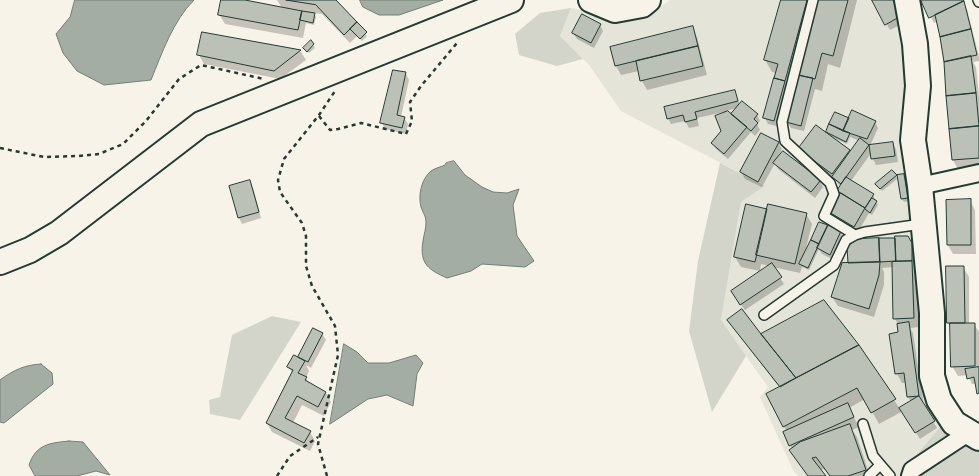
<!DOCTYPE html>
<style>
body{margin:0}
canvas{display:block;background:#f7f3e8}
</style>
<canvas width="979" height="476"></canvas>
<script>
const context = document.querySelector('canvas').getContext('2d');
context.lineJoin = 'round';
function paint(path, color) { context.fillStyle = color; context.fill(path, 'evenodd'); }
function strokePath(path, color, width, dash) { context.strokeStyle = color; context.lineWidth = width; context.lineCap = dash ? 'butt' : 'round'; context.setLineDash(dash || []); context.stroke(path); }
const built = new Path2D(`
 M 670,0 L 898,0 L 908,67 L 901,140 L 917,239 L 923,386 L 945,421 L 899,476 L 798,476 L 793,470 L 760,397 L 768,387 L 721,321 L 741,202 L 765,186 L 621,111 L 589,65 L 560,36 L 571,8 L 624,18 L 650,14 Z`);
const green = new Path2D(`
 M 571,8 L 560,36 L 583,59 L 557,66 L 519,55 L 515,34 L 540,13 Z
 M 720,163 L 765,186 L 741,202 L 721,320 L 746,356 L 712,412 L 689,331 L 698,261 Z
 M 272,316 L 301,322 L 240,420 L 210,414 L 209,400 L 220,397 L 232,335 Z
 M 945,421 L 979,442 L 979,476 L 899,476 Z`);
const water = new Path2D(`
 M 75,0 L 194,0 C 173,21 162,53 151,80 L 104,85 L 77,71 L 63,53 L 56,34 L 70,17 Z
 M 360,0 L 443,0 L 399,15 L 379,15 L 363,7 Z
 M 454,161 L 465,175 L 482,187 L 493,192 L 507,193 L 519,189 L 513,205 L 517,236 L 534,261 L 525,267 L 482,264 L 471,271 L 447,278 C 429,270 419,264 423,241 C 424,234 426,229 426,222 C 426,216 423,213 421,207 C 418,196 421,179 431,171 C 435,168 441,167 445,165 L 446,163 Z
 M 344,344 L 357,352 L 368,363 L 389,363 L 416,355 L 423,363 L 417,374 L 413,406 L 387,395 L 368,399 L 330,424 Z
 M 41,364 L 52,373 L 53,384 L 4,423 L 0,422 L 0,380 C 14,370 24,365 41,364 Z
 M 69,441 L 83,442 L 110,475 L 96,471 L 77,476 L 35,476 L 29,465 C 36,444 50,443 69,441 Z`);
const shadow = new Path2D(`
 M 222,0 L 238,0 L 282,8 L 277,0 L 334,0 L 367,36 L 362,41 L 357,36 L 350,43 L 322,14 L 313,13 L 316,17 L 314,25 L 306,23 L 303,38 L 225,24 L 219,14 Z
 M 782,0 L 857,0 L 840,68 L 828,64 L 822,91 L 815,89 L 804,131 L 791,128 L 787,122 L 815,16 L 813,16 L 792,92 L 787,91 L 777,126 L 768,124 L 765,118 L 776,73 L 772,72 L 765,60 ZM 783,79 L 791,81 L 791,83 L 783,81 Z
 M 873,0 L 892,0 L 904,23 L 890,30 Z
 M 922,0 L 962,0 L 967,9 L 979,57 L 979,61 L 973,62 L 976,67 L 979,96 L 979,167 L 958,169 L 953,160 L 945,62 L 938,21 L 934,23 Z
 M 600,25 L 603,31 L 594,48 L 577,39 L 573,33 Z
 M 692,28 L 697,37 L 707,75 L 647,90 L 642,81 L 639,71 L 621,75 L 616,66 L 611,48 Z
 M 203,34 L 301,52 L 306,60 L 280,79 L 204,64 L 199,55 Z
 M 311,42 L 315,48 L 309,53 L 306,50 Z
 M 406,74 L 409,80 L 401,117 L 404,118 L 408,124 L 406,134 L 385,129 L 382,123 Z
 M 734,91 L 740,105 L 757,115 L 760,121 L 757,124 L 760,130 L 755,136 L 751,132 L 728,159 L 716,149 L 713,143 L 722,132 L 724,112 L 697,118 L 699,126 L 689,128 L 685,121 L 671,124 L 668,118 ZM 737,108 L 731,116 L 726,111 Z
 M 849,120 L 875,122 L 878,128 L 870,146 L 893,143 L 896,149 L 898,162 L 876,165 L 873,159 L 872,152 L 851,181 L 873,195 L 878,205 L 872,215 L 869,213 L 858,232 L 834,218 L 831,212 L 841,195 L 839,191 L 841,187 L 835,180 L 805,158 L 800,149 L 849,151 L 850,154 L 860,141 L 850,137 L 847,144 L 829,136 L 827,132 Z
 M 778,143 L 782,149 L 778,157 L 820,181 L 823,187 L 815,198 L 778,169 L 775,163 L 762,187 L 745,179 L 741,172 Z
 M 896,176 L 897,179 L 882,191 L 879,187 Z
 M 898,177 L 904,178 L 909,201 L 904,202 L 902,199 Z
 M 249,181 L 253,187 L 261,218 L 242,224 L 239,218 Z
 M 948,201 L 970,201 L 975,210 L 976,254 L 953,254 L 948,245 Z
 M 768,211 L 806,214 L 812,224 L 805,252 L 820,223 L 840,232 L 844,239 L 834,260 L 822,254 L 819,249 L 809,270 L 802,267 L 800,273 L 773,267 L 784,284 L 745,310 L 736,298 L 770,266 L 761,264 L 760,271 L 741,267 L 735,257 Z
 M 907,237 L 915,251 L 915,268 L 917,272 L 919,327 L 910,328 L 913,333 L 924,406 L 937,428 L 920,439 L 903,411 L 879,424 L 865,399 L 849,408 L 859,427 L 852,430 L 857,437 L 870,476 L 830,476 L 824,469 L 820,470 L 824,476 L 808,476 L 790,450 L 792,449 L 785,433 L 787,432 L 767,395 L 780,388 L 734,329 L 729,320 L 764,339 L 824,302 L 858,346 L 900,409 L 911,402 L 908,397 L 906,383 L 902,383 L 897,374 L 891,335 L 899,333 L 898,324 L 895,319 L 893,267 L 882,268 L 884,272 L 884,285 L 874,317 L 838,306 L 832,297 L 850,264 L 858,240 L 896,239 Z
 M 963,267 L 969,277 L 969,324 L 974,324 L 979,332 L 979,394 L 976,384 L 972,384 L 968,375 L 958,376 L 952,366 L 952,330 L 948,323 Z
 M 313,330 L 322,334 L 326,340 L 311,368 L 306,365 L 309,371 L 306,378 L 309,384 L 326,393 L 331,402 L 324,416 L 302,405 L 293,423 L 310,432 L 315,441 L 310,451 L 272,432 L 267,423 L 293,374 L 289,367 L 298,359 Z`);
const building = new Path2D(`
 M 221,0 L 245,0 L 302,11 L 298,30 L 218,15 Z
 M 286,0 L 336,0 L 357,22 L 344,35 L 316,5 Z
 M 781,0 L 807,0 L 785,81 L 774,78 L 778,64 L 764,60 Z
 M 818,0 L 848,0 L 833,56 L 822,53 L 815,79 L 798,75 Z
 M 872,0 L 893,0 L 901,16 L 885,25 Z
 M 921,0 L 963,0 L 964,1 L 929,18 Z
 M 964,1 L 971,29 L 940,37 L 935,15 Z
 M 302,11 L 315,13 L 313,23 L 300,20 Z
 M 582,14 L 601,24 L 591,43 L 572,33 Z
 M 357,22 L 367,32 L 360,39 L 350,29 Z
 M 693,26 L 698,46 L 615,66 L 610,47 Z
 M 971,29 L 977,55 L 944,62 L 940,37 Z
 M 202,32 L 301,50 L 274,71 L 197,55 Z
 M 311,40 L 314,44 L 307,52 L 303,48 Z
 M 698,46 L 703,66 L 640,81 L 636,61 Z
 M 971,56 L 976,93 L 946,96 L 944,62 Z
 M 393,70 L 406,72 L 397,115 L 405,117 L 402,128 L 380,123 Z
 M 798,75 L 813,78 L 801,126 L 786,122 Z
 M 774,78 L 785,81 L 774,121 L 763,118 Z
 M 735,90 L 738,101 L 695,112 L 697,119 L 685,122 L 683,115 L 667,119 L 664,107 Z
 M 976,93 L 979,126 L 949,129 L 946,96 Z
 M 742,101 L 758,114 L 754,119 L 758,123 L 751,131 L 731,114 Z
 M 852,110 L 876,121 L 867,139 L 843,131 Z
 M 728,111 L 747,127 L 724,154 L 711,143 L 721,131 L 715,116 Z
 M 835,112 L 849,118 L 843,131 L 829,124 Z
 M 829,124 L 850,133 L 846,142 L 826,132 Z
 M 816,125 L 850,150 L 832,174 L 798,149 Z
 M 979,126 L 979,158 L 952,160 L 949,129 Z
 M 761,133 L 779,142 L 758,182 L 740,172 Z
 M 860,138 L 869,145 L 841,184 L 832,177 Z
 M 893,142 L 895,156 L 871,159 L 869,145 Z
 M 783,151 L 821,180 L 811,192 L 773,163 Z
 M 892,170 L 897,175 L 880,189 L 875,184 Z
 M 904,174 L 908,198 L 901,199 L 897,175 Z
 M 846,177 L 874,194 L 865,208 L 837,191 Z
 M 250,180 L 259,212 L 238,218 L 229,186 Z
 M 841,193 L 865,208 L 854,227 L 829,212 Z
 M 872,198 L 877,201 L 870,213 L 865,209 Z
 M 971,199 L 971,245 L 947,245 L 946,200 Z
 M 746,204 L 767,209 L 755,262 L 734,257 Z
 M 768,204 L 807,213 L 795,264 L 756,255 Z
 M 819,222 L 828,225 L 819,244 L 811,240 Z
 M 828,225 L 841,231 L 830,255 L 817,248 Z
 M 895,236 L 908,236 L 912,243 L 912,261 L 896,261 Z
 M 879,238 L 895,238 L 896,261 L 880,262 Z
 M 879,238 L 880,262 L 848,263 L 847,247 L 857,239 Z
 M 811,240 L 819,244 L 808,268 L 799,264 Z
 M 912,261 L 914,318 L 893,319 L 892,262 Z
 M 880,262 L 879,275 L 869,309 L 831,297 L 842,263 Z
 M 772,263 L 782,277 L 740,305 L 731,291 Z
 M 946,266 L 964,266 L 965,323 L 947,323 Z
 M 824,300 L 859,345 L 796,378 L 761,334 Z
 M 742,309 L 761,334 L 796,378 L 780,387 L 727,320 Z
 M 909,322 L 919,396 L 907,397 L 904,373 L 895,374 L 889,334 L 898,332 L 897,324 Z
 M 950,323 L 975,323 L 975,366 L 951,367 Z
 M 313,328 L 323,333 L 308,362 L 298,357 Z
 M 859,345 L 896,399 L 871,413 L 857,388 L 783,427 L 766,394 Z
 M 294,355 L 305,361 L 298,373 L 307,377 L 305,380 L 326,392 L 318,407 L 297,396 L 285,418 L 311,431 L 304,443 L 266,423 L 293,370 L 287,367 Z
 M 979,367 L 979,393 L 977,394 L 974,377 L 967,379 L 965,369 Z
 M 919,396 L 935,421 L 915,433 L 899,408 Z
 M 848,403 L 854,417 L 789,446 L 783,432 Z
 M 850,424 L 866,470 L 848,476 L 830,476 L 816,457 L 812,458 L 826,476 L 808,476 L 789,450 L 800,442 Z`);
const path = new Path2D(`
 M 319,116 L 330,130 L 338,129 L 361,123 L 406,134 L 412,121 L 410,102 L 421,86 L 457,43
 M 0,148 L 44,157 L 79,156 L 99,154 L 123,144 L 146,121 L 179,79 L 201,65 L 264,79
 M 277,476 L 290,456 L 318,437
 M 327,476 L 318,444 L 338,355 L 335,326 L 312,286 L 306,266 L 306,236 L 302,223 L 280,192 L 278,180 L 284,159 L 319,115 L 335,91`);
const lane = new Path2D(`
 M 813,0 L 782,122 L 785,141 L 830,183 L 834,194 L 824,216 L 855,235
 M 978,0 L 979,2
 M 764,315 L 834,265 L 846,240 L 855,235 L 865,232 L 922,224
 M 863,424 L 873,456 L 890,476
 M 869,476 L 880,465`);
const street = new Path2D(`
 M 920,186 L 979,173
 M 910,476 L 912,470 L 968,433`);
const secondary = new Path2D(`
 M 591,0 L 615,10 L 642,5 L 648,0
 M 907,0 L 915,44 L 918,86 L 913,140 L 920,186 L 932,313 L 932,376 L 939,400 L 954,423 L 979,438
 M 0,262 L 30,250 L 59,233 L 201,124 L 511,0`);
paint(built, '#e5e4d9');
paint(green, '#d3d5ca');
paint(water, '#a4ada3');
strokePath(water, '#6f8077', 1);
paint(shadow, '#0003');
paint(building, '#bbc1b6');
strokePath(building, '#1f3d34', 1);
strokePath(lane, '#1f3d34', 12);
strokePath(street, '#1f3d34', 20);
strokePath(secondary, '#1f3d34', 28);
strokePath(path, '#1f3d34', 2.5, [4, 4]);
strokePath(lane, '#f7f3e8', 9);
strokePath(street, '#f7f3e8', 16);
strokePath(secondary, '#f7f3e8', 24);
</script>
